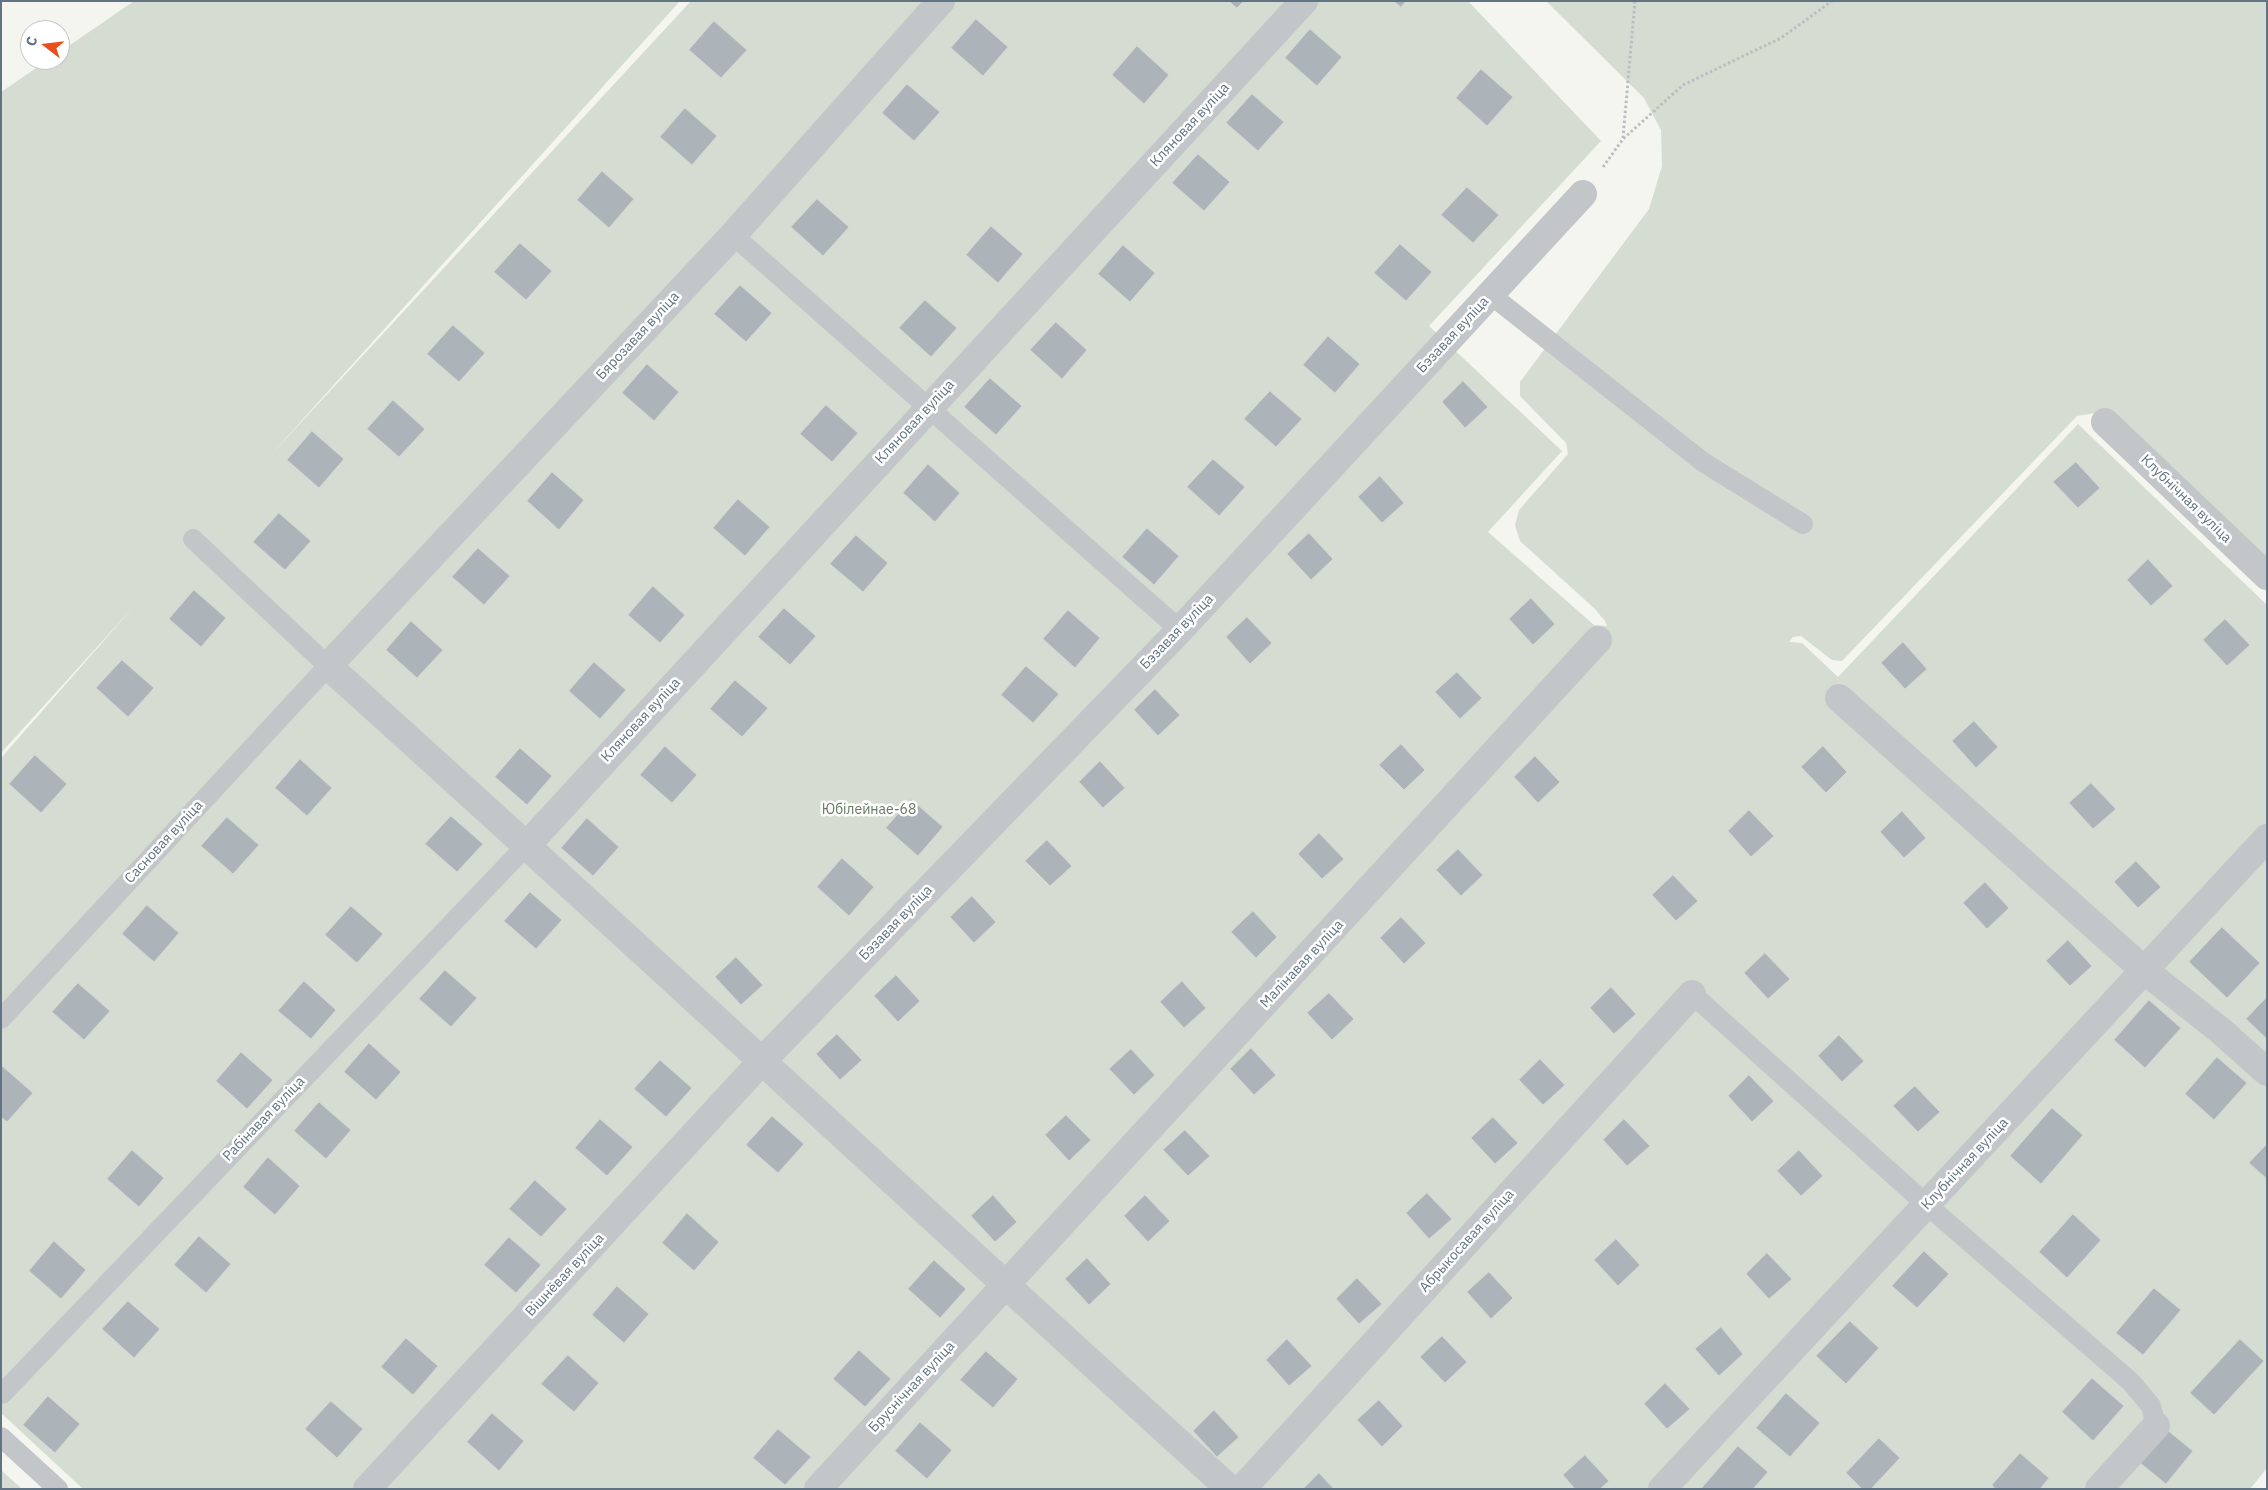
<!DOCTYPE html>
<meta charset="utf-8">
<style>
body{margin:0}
#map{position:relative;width:2268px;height:1490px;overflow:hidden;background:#f5f5f0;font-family:"IBM Plex Sans",sans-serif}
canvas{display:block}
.frame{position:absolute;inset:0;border:2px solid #627483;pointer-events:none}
.north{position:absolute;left:20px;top:20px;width:50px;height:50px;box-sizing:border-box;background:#fff;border:1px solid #c0c7cd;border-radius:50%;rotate:286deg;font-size:14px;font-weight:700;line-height:20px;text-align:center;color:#627483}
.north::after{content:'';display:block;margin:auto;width:18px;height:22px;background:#e94f1c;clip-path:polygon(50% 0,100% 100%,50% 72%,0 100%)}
</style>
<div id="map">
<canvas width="2268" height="1490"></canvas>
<div class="frame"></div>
<div class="north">С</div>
</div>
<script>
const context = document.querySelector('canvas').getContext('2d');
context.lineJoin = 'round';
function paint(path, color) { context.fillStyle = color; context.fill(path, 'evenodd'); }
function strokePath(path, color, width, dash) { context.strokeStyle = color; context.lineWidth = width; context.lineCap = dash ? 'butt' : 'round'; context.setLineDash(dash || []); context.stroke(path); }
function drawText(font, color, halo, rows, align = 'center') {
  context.font = font + ' "IBM Plex Sans",sans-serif'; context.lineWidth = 5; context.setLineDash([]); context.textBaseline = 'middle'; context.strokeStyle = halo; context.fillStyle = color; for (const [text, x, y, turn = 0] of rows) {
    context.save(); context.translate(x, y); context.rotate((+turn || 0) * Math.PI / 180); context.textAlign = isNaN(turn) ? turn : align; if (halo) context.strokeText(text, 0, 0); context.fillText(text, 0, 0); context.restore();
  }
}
const green = new Path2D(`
 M 134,1 L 680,1 L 267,459 L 691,1 L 1468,1 L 1601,141 L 1429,326 L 1562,451 L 1488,532 L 1594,625 L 1607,626 L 1605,621 L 1595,609 L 1520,541 L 1515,525 L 1519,510 L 1568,454 L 1566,443 L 1520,396 L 1520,382 L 1649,209 L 1662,166 L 1661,130 L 1644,98 L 1546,1 L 2267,1 L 2267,563 L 2096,413 L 2077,416 L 1842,661 L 1832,660 L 1801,636 L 1793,637 L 1789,642 L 1802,643 L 1838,677 L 2078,424 L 2267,605 L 2267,1468 L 2250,1489 L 83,1489 L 1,1413 L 1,758 L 136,604 L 1,753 L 1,92 L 48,60 L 60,60 L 60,52 Z
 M 1,1470 L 22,1489 L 1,1489 Z`);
const building = new Path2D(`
 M 1229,1 L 1244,1 L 1237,8 Z
 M 1394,1 L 1406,1 L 1401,7 Z
 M 976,19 L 1008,47 L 983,76 L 951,48 Z
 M 714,21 L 747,50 L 721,78 L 689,50 Z
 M 1310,29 L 1342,57 L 1317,86 L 1285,58 Z
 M 1137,46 L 1169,75 L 1144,104 L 1112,75 Z
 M 1481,69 L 1513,97 L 1487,126 L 1456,98 Z
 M 907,84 L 940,112 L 914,141 L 882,113 Z
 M 1252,94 L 1284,122 L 1258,151 L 1226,123 Z
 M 685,108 L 717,136 L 692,165 L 660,137 Z
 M 1198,154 L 1230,182 L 1204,211 L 1172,183 Z
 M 602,171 L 634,199 L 609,228 L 577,200 Z
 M 1467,187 L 1499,215 L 1473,243 L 1441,215 Z
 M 817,199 L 849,227 L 823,256 L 791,227 Z
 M 991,226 L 1023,254 L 998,283 L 966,255 Z
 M 520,243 L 552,271 L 526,300 L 494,272 Z
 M 1400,244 L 1432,272 L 1406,301 L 1374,273 Z
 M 1123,245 L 1155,273 L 1130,302 L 1098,274 Z
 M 740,285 L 772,313 L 746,342 L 714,314 Z
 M 925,300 L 957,328 L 931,357 L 899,328 Z
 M 1056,322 L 1087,350 L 1062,379 L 1030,350 Z
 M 453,325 L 485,353 L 459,382 L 427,354 Z
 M 1328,336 L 1360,364 L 1335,393 L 1303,365 Z
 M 647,364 L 679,392 L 654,421 L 622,393 Z
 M 990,378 L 1022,406 L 996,435 L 964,407 Z
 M 1463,381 L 1488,407 L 1465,428 L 1442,402 Z
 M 1270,391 L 1302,419 L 1276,447 L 1244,419 Z
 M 393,400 L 425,429 L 399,457 L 367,429 Z
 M 826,405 L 858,433 L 832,462 L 800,434 Z
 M 312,431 L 344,459 L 319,488 L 287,460 Z
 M 1213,459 L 1245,487 L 1219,516 L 1187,487 Z
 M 2076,462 L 2100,488 L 2078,508 L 2053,482 Z
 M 928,464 L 960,493 L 935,522 L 903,493 Z
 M 552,472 L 584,500 L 559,530 L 527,501 Z
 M 1380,476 L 1404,503 L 1382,523 L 1358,497 Z
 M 738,499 L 770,527 L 745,556 L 713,528 Z
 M 279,513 L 311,541 L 285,570 L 253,542 Z
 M 1147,528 L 1179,556 L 1154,585 L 1122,557 Z
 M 1309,533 L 1333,559 L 1311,580 L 1287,554 Z
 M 856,535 L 888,563 L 863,592 L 830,564 Z
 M 478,548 L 510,576 L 484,605 L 452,577 Z
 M 2148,559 L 2173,586 L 2151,606 L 2127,580 Z
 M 653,586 L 685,615 L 660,643 L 628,615 Z
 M 194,590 L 226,618 L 201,647 L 169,619 Z
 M 1531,598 L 1555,624 L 1533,645 L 1509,619 Z
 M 784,608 L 816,636 L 790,665 L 758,637 Z
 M 1068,610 L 1100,638 L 1075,668 L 1043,639 Z
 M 1247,617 L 1272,643 L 1250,664 L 1226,637 Z
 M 2225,619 L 2250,645 L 2227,666 L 2203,640 Z
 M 411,621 L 443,650 L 417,678 L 386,650 Z
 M 1903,642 L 1927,669 L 1905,689 L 1881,663 Z
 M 122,660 L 154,688 L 128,717 L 96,688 Z
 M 594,662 L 626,690 L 600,719 L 569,691 Z
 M 1026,666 L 1059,694 L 1033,723 L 1001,695 Z
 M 1457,672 L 1482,698 L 1460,719 L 1435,692 Z
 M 735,680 L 768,708 L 742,737 L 710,709 Z
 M 1155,689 L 1180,715 L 1158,736 L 1134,710 Z
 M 1974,721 L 1998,747 L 1976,768 L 1952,741 Z
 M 1401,744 L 1425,770 L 1404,790 L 1379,765 Z
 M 665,746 L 697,775 L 672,803 L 640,775 Z
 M 1823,746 L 1847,772 L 1826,793 L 1801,767 Z
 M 520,748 L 552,776 L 527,805 L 495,777 Z
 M 35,755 L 67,784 L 41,813 L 9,784 Z
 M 1535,756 L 1560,782 L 1538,803 L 1514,777 Z
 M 300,759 L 332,788 L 307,816 L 275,788 Z
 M 1100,761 L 1125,788 L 1103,808 L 1079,782 Z
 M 2091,783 L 2116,809 L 2093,829 L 2069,803 Z
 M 911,799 L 943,827 L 918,856 L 886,828 Z
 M 1749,810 L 1774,836 L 1751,857 L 1728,831 Z
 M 1902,811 L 1926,838 L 1904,858 L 1880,832 Z
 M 451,816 L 483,844 L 457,872 L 425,844 Z
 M 227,817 L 259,845 L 233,874 L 201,846 Z
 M 587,818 L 619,847 L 593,876 L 561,848 Z
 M 1319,833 L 1344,859 L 1322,879 L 1298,854 Z
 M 1047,840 L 1072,866 L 1050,886 L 1025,861 Z
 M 1458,849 L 1483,875 L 1461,896 L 1436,870 Z
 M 842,858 L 874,887 L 849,916 L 817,887 Z
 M 2136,861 L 2161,887 L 2138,908 L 2114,882 Z
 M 1673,875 L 1698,901 L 1676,921 L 1652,895 Z
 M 1985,882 L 2009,908 L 1987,929 L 1963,903 Z
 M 530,892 L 562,920 L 536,949 L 504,921 Z
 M 972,896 L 996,922 L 974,943 L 950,917 Z
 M 147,905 L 179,933 L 154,962 L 122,934 Z
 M 351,906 L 383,934 L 357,963 L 325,935 Z
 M 1253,911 L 1277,937 L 1256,958 L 1231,932 Z
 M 1401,917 L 1426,943 L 1404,964 L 1380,938 Z
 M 2222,927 L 2260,963 L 2227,998 L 2189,962 Z
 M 2068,940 L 2092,966 L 2070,986 L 2046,961 Z
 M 1765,953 L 1790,979 L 1768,999 L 1744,973 Z
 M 736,957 L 763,985 L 741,1005 L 715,977 Z
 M 445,970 L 477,998 L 451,1027 L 419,999 Z
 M 896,975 L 920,1001 L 898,1022 L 874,996 Z
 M 304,981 L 336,1010 L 311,1039 L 278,1011 Z
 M 1182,981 L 1206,1008 L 1184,1028 L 1160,1002 Z
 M 78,983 L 110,1011 L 84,1040 L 52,1012 Z
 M 1611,987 L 1636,1014 L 1614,1034 L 1590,1008 Z
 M 1329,993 L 1354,1019 L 1332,1040 L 1307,1013 Z
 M 2267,997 L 2267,1039 L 2246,1019 Z
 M 2149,1000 L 2181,1028 L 2145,1068 L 2114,1040 Z
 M 837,1034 L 862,1060 L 840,1080 L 816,1054 Z
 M 1839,1035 L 1864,1061 L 1842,1082 L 1818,1056 Z
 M 369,1043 L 401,1072 L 376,1100 L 344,1072 Z
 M 1251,1048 L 1276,1075 L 1254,1095 L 1230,1069 Z
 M 1131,1049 L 1155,1075 L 1134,1095 L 1109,1069 Z
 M 241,1052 L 273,1080 L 247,1109 L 216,1081 Z
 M 2217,1057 L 2247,1083 L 2214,1120 L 2185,1094 Z
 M 1540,1059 L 1565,1085 L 1543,1105 L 1519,1080 Z
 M 660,1060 L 692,1088 L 666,1117 L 634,1089 Z
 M 1,1065 L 33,1093 L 7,1122 L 1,1117 Z
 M 1749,1075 L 1774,1101 L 1752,1122 L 1728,1096 Z
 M 1915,1086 L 1940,1112 L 1918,1132 L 1893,1106 Z
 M 319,1102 L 351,1130 L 326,1159 L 294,1131 Z
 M 2052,1108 L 2083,1135 L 2041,1184 L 2010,1156 Z
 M 1066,1115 L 1091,1140 L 1069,1161 L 1045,1135 Z
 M 772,1116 L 804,1144 L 778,1173 L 746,1145 Z
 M 1493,1117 L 1518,1143 L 1495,1164 L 1471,1138 Z
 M 600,1119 L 633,1147 L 607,1176 L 575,1148 Z
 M 1624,1119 L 1650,1146 L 1627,1166 L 1603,1140 Z
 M 1185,1130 L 1210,1156 L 1188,1176 L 1163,1150 Z
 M 2267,1144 L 2267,1179 L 2249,1163 Z
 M 132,1150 L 164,1178 L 139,1207 L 107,1179 Z
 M 1799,1150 L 1823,1176 L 1801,1196 L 1777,1171 Z
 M 268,1157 L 300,1186 L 275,1215 L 243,1187 Z
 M 535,1180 L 567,1209 L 541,1237 L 509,1209 Z
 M 1427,1193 L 1452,1219 L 1429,1239 L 1406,1213 Z
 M 993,1195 L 1017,1222 L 995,1242 L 971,1216 Z
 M 1145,1195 L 1170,1221 L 1148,1242 L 1124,1216 Z
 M 687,1213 L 719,1242 L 694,1271 L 662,1243 Z
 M 2073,1214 L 2101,1240 L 2067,1278 L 2039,1252 Z
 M 199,1236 L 231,1264 L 206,1293 L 174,1265 Z
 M 509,1237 L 541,1265 L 516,1293 L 484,1265 Z
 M 1616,1239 L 1640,1265 L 1618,1286 L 1594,1260 Z
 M 54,1241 L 86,1270 L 61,1299 L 29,1271 Z
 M 1924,1251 L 1949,1274 L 1917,1308 L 1892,1286 Z
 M 1767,1253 L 1792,1279 L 1769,1299 L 1746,1274 Z
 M 1087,1258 L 1111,1284 L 1089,1305 L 1065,1279 Z
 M 934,1260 L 966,1289 L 940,1318 L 908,1289 Z
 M 1489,1272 L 1513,1298 L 1491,1319 L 1467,1292 Z
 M 1357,1278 L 1382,1304 L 1359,1324 L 1336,1299 Z
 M 617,1286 L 649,1314 L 624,1343 L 592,1315 Z
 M 2154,1288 L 2181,1310 L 2143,1355 L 2116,1333 Z
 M 128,1301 L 160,1329 L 134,1358 L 102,1329 Z
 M 1850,1321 L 1879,1348 L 1846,1384 L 1816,1356 Z
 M 1721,1327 L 1743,1354 L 1719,1376 L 1695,1349 Z
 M 1442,1336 L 1467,1362 L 1445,1383 L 1420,1357 Z
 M 406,1338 L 438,1366 L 413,1395 L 381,1367 Z
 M 1287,1339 L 1312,1366 L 1289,1386 L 1266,1360 Z
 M 2240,1339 L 2264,1361 L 2214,1415 L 2190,1393 Z
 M 859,1350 L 891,1379 L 865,1407 L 833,1379 Z
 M 986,1351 L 1018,1379 L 993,1408 L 960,1380 Z
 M 568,1355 L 599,1383 L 574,1412 L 541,1384 Z
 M 2092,1378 L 2124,1406 L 2093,1441 L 2062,1412 Z
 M 1665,1383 L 1690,1409 L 1667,1429 L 1644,1404 Z
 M 1786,1393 L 1820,1423 L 1790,1457 L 1756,1428 Z
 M 48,1396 L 80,1424 L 55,1453 L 23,1425 Z
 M 1379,1400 L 1403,1426 L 1382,1447 L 1357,1420 Z
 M 331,1401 L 363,1429 L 337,1458 L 305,1429 Z
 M 1214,1410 L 1239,1437 L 1217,1457 L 1193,1431 Z
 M 492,1413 L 524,1441 L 499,1471 L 467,1442 Z
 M 920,1422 L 952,1450 L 927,1479 L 895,1451 Z
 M 778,1429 L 811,1457 L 785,1485 L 753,1458 Z
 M 2166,1429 L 2193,1451 L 2166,1484 L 2139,1462 Z
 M 1879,1438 L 1900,1458 L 1871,1489 L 1862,1489 L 1846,1473 Z
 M 1738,1446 L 1768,1472 L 1753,1489 L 1701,1489 Z
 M 2020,1453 L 2049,1478 L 2040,1489 L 1995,1489 L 1992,1485 Z
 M 1585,1455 L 1609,1481 L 1600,1489 L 1575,1489 L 1563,1475 Z
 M 1319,1473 L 1334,1489 L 1303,1489 Z`);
const path = new Path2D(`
 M 1623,138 L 1635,1
 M 1603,167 L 1623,139 L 1683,85 L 1781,38 L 1832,1`);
const service = new Path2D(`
 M 733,235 L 1180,630
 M 1491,295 L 1703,462 L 1803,524
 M 1692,994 L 1927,1205 L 2131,1382 L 2151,1406 L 2156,1426
 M 1,1019 L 328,666 L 193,539
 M 2,1394 L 527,845
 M 1,1437 L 58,1489`);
const minor = new Path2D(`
 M 941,1 L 733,235 L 328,666 C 631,938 928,1216 1230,1489
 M 2105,422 L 2267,576
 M 1839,698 L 2145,971 L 2221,1031 L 2267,1072
 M 527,845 L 1304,1
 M 367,1489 L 762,1061 L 1180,630 L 1583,194
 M 818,1489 L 1598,640
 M 1242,1489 L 1692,994
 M 1662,1489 L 2267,838
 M 2099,1489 L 2156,1426`);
const streetNames = [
 ["Кляновая вуліца",1190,125,-47],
 ["Бэзавая вуліца",1453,335,-47],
 ["Бярозавая вуліца",638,336,-47],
 ["Кляновая вуліца",915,422,-47],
 ["Клубнічная вуліца",2186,499,44],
 ["Бэзавая вуліца",1177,632,-46],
 ["Кляновая вуліца",641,720,-47],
 ["Сасновая вуліца",164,842,-47],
 ["Бэзавая вуліца",896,923,-46],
 ["Малінавая вуліца",1302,964,-47],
 ["Рабінавая вуліца",264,1119,-46],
 ["Клубнічная вуліца",1965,1164,-47],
 ["Абрыкосавая вуліца",1467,1241,-48],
 ["Вішнёвая вуліца",565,1275,-47],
 ["Бруснічная вуліца",912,1387,-47]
];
const parkNames = [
 ["Юбілейнае-68",869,810]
];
paint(green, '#d5dcd1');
paint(building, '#acb4b9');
strokePath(building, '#d6d6d3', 1);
strokePath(path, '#bbbec0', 3, [2.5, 2.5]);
strokePath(service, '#c2c6c9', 20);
strokePath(minor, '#c2c6c9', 28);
drawText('14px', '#627483', '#fff', streetNames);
drawText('14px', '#667a62', '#fff', parkNames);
</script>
